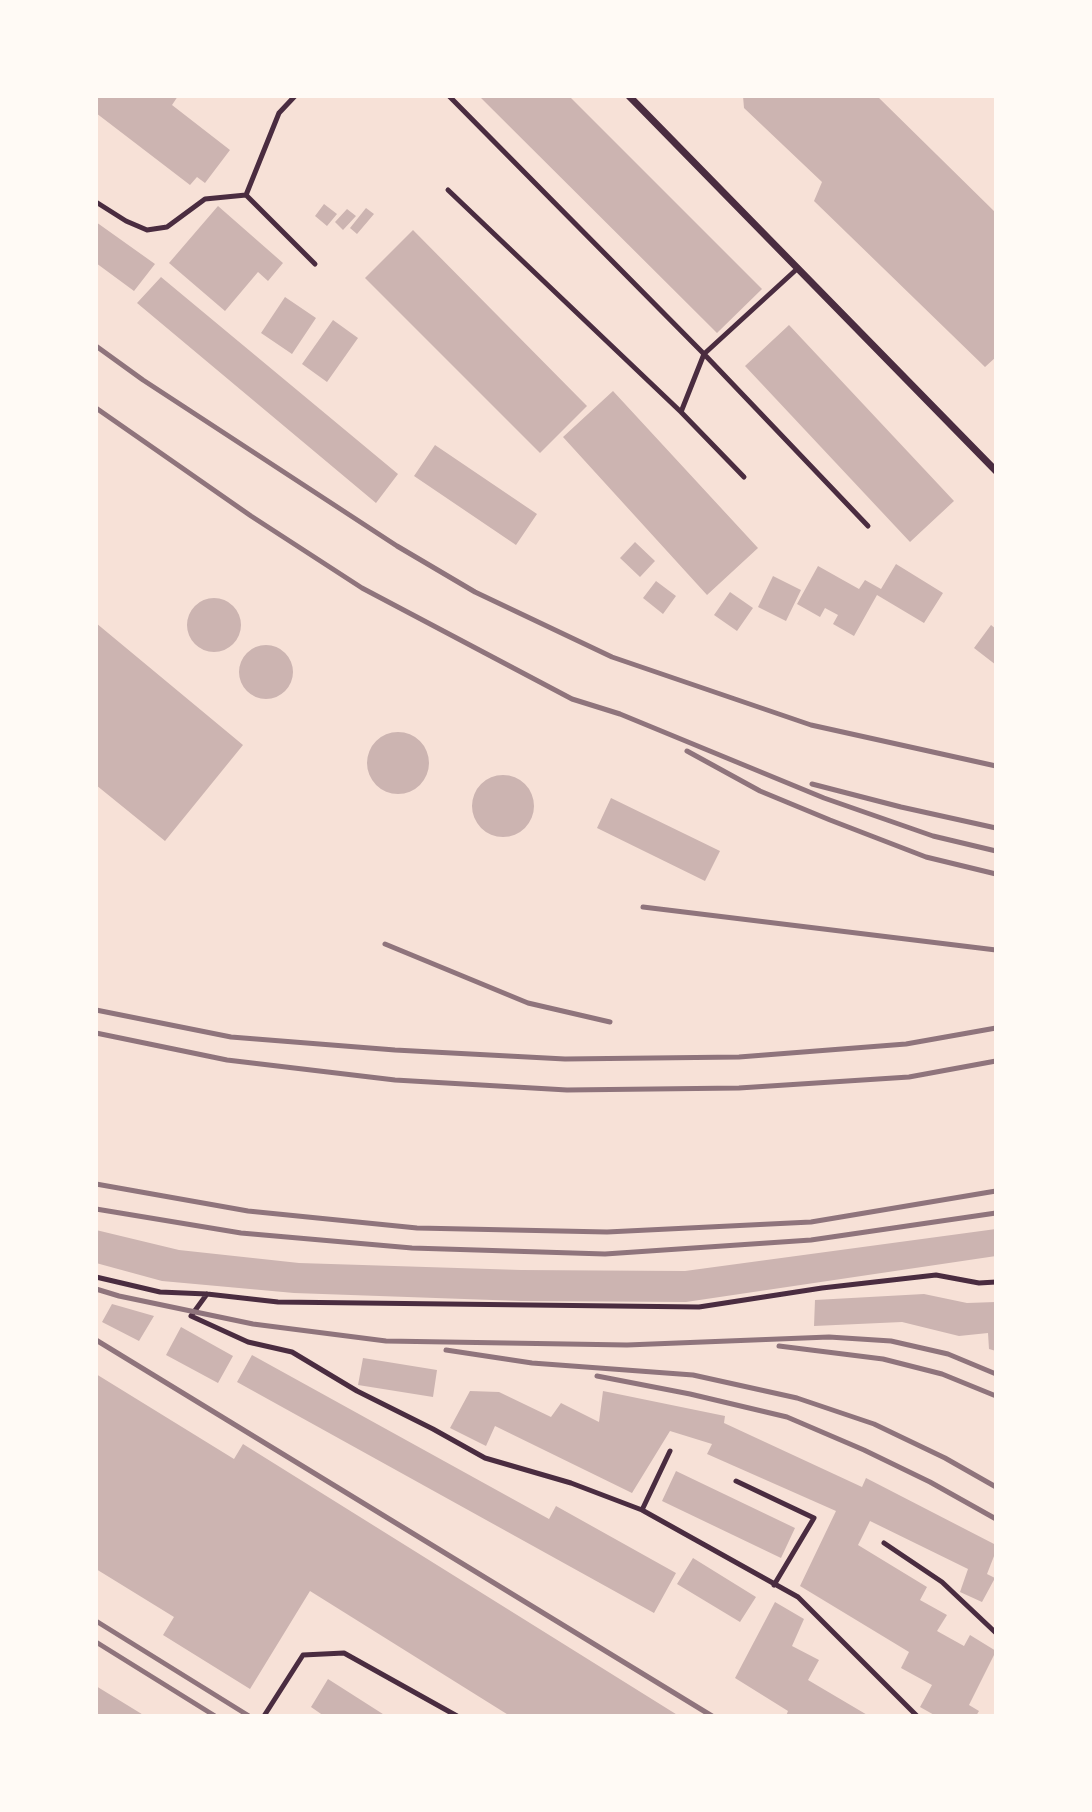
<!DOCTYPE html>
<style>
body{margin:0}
#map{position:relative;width:1092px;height:1812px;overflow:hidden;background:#f7e1d7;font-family:"DejaVu Sans",sans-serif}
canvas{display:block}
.frame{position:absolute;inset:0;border:98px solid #fffaf5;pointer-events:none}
</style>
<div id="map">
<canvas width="1092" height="1812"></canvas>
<div class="frame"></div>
</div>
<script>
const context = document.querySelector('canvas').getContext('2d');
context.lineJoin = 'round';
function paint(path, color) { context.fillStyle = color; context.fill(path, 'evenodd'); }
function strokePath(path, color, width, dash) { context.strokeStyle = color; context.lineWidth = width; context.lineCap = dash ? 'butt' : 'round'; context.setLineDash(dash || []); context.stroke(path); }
const building = new Path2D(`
 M 96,96 L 178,96 L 172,105 L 230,150 L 205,183 L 197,177 L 190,185 L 96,113 Z
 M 479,96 L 569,96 L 762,289 L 717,333 Z
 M 743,96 L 877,96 L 996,213 L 996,357 L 985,367 L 814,201 L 822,182 L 744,108 Z
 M 324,204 L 337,214 L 327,226 L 315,216 Z
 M 218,206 L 283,263 L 268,281 L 258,272 L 225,311 L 169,263 Z
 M 366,208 L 374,214 L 357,234 L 350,228 Z
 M 347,209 L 356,216 L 343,230 L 335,222 Z
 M 96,222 L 155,264 L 134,291 L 96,263 Z
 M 413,230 L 587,406 L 540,453 L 365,278 Z
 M 161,277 L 398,474 L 376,503 L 137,303 Z
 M 285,297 L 316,318 L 292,354 L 261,333 Z
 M 333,320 L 358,338 L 327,382 L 302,364 Z
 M 789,325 L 954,501 L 910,542 L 745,366 Z
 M 613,391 L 758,548 L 707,595 L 563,437 Z
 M 435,445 L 537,514 L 516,545 L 414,476 Z
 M 635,542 L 655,561 L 640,577 L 620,558 Z
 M 896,564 L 943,593 L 924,623 L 877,595 L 854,636 L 833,624 L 838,615 L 825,608 L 820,617 L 797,604 L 818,566 L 859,589 L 865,580 L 881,589 Z
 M 773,576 L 801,590 L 786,621 L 758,607 Z
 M 656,581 L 676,596 L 663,614 L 643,598 Z
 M 730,592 L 753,608 L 737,631 L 714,615 Z
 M187 625a27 27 0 1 1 54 0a27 27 0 1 1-54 0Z
 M 96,623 L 243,745 L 165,841 L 96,785 Z
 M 991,625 L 996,629 L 996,665 L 974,648 Z
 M239 672a27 27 0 1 1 54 0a27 27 0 1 1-54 0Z
 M367 763a31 31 0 1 1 62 0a31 31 0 1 1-62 0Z
 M472 806a31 31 0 1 1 62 0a31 31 0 1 1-62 0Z
 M 611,798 L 720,851 L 705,881 L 597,828 Z
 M 996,1229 L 996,1256 L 686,1302 L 521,1301 L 294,1293 L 162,1281 L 96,1263 L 96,1230 L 179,1250 L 299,1263 L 521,1270 L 685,1271 Z
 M 924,1294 L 967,1303 L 996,1302 L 996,1351 L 989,1349 L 988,1333 L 959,1336 L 902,1322 L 814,1326 L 815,1300 Z
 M 112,1304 L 154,1316 L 139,1341 L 102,1322 Z
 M 181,1327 L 233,1356 L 218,1383 L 166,1355 Z
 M 252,1355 L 549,1519 L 556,1506 L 676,1573 L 654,1613 L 237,1382 Z
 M 363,1358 L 437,1370 L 433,1397 L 358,1385 Z
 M 96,1374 L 234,1459 L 243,1444 L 679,1716 L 510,1716 L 310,1591 L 250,1689 L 163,1635 L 174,1617 L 96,1569 Z
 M 470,1391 L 499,1392 L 551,1417 L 561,1403 L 599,1422 L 603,1391 L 725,1416 L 724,1423 L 862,1487 L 866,1478 L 996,1545 L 996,1551 L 987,1574 L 995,1578 L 982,1602 L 960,1592 L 968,1569 L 870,1521 L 858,1545 L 927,1587 L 920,1600 L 947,1615 L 937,1631 L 964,1646 L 970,1635 L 996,1651 L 969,1705 L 979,1711 L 976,1716 L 936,1716 L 920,1707 L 932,1685 L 901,1668 L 909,1652 L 800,1586 L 836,1511 L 707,1454 L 712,1444 L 670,1431 L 632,1493 L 495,1426 L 486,1446 L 450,1428 Z
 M 676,1471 L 795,1528 L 781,1558 L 662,1501 Z
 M 693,1558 L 756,1597 L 740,1622 L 677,1584 Z
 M 775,1602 L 804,1619 L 792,1646 L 819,1660 L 808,1680 L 869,1716 L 786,1716 L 788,1711 L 735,1678 Z
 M 328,1679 L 386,1716 L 324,1716 L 311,1707 Z
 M 96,1686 L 145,1716 L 96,1716 Z`);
const service = new Path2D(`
 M 449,96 L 704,354 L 868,526
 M 448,190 L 681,412
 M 246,195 L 315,264
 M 96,202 L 126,221 L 147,230 L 167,227 L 205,199 L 246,195 L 279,113 L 295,96
 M 744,477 L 681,412 L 704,354 L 798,268
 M 96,1277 L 160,1292 L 207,1294 L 278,1302 L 699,1307 L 822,1288 L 936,1275 L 979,1283 L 996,1282
 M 207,1294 L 191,1316 L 248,1342 L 292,1352 L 357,1391 L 433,1429 L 485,1458 L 571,1483 L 642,1510 L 798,1597 L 917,1716
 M 736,1481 L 814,1518 L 774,1585
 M 642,1510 L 670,1451
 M 884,1543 L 942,1582 L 996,1633
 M 264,1716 L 303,1655 L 344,1653 L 457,1716`);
const minor = new Path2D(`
 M 629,96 L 996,471`);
const rail = new Path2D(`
 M 96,346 L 143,380 L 397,546 L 475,592 L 612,657 L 811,725 L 996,766
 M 96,408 L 251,516 L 362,588 L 572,699 L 620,714 L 824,798 L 933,836 L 996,851
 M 687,751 L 760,791 L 830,820 L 926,857 L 996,874
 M 812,784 L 901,807 L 996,828
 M 643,907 L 996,950
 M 385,944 L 528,1003 L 610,1022
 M 96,1010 L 231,1037 L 395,1050 L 565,1059 L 739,1057 L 906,1044 L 996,1028
 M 96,1033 L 227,1060 L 395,1080 L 567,1090 L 739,1088 L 909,1077 L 996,1061
 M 96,1184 L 248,1211 L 417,1228 L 607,1232 L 811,1222 L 996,1191
 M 96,1209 L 241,1233 L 412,1248 L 605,1254 L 811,1240 L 996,1213
 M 96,1289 L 119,1296 L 253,1324 L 386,1341 L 627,1345 L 829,1337 L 891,1341 L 948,1354 L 996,1374
 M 96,1340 L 712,1716
 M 779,1346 L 883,1359 L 942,1374 L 996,1396
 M 446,1350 L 532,1363 L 693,1375 L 797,1398 L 874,1424 L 945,1458 L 996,1487
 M 597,1376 L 690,1394 L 787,1417 L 864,1450 L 930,1482 L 996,1519
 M 96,1621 L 249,1716
 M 96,1642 L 215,1716`);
paint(building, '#ccb4b1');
strokePath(service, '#4a2c40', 5);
strokePath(minor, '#4a2c40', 7);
strokePath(rail, '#8f747c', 5);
</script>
